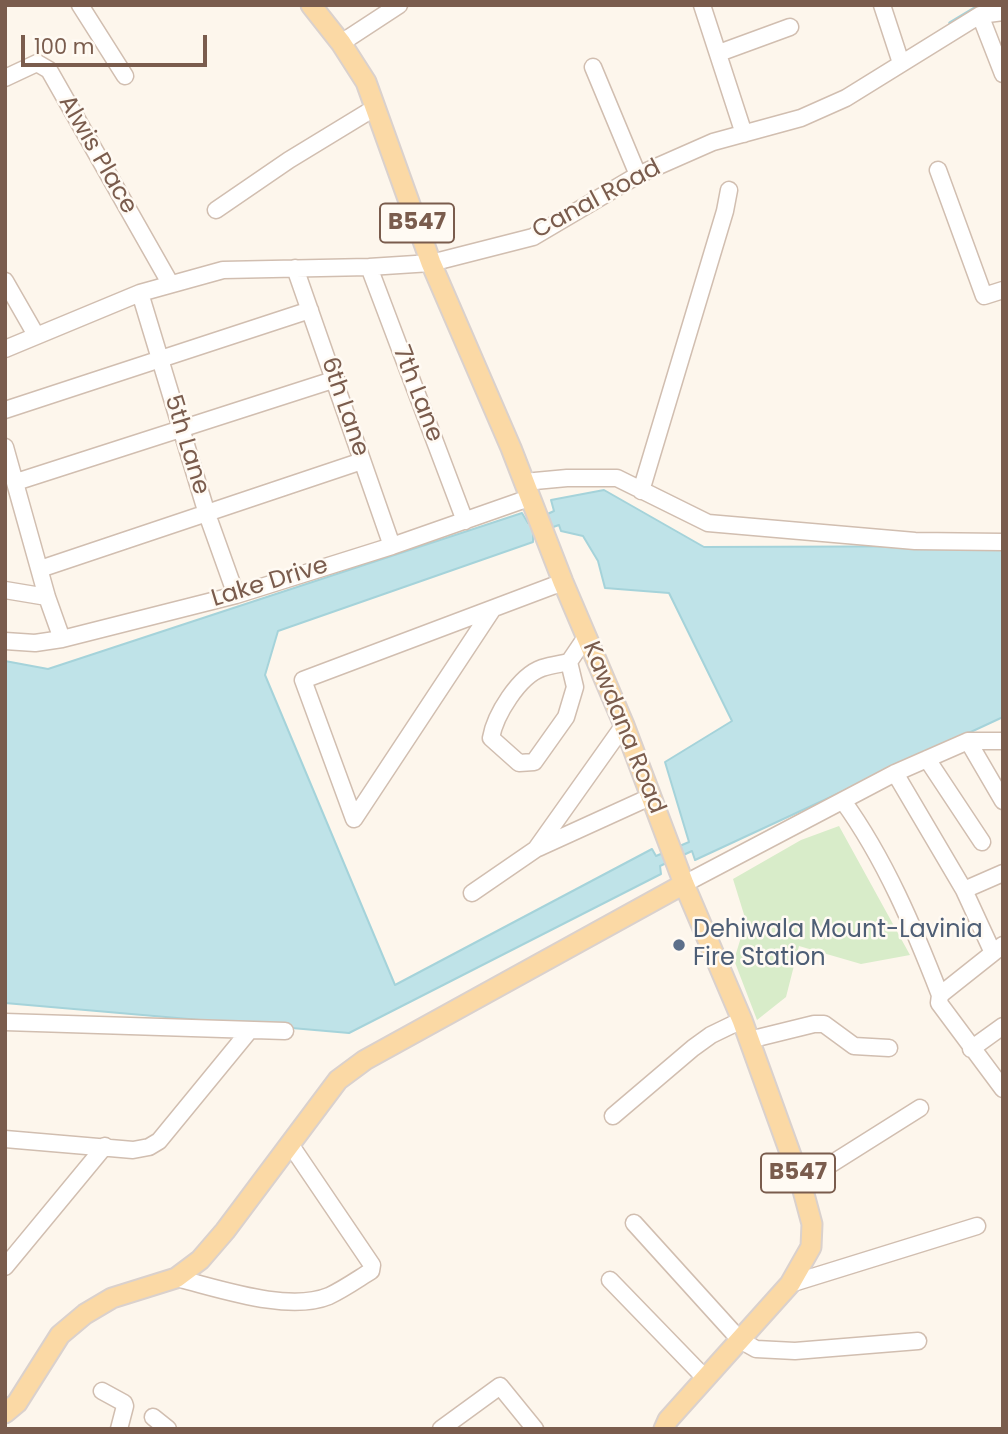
<!DOCTYPE html>
<style>
body{margin:0}
#map{position:relative;width:1008px;height:1434px;overflow:hidden;background:#fdf6ec;font-family:Poppins,sans-serif}
canvas{display:block}
.frame{position:absolute;inset:0;border:7px solid #7a5c4d;pointer-events:none}
.scale{position:absolute;left:21px;top:35px;width:186px;height:32px;box-sizing:border-box;border:4px solid #7a5c4d;border-top:0;padding-left:9px;font-size:21px;line-height:24px;white-space:nowrap;color:#7a5c4d;-webkit-text-stroke:5px #fffaf3;paint-order:stroke}
</style>
<div id="map">
<canvas width="1008" height="1434"></canvas>
<div class="frame"></div>
<div class="scale">100 m</div>
</div>
<script>
const context = document.querySelector('canvas').getContext('2d');
context.lineJoin = 'round';
function paint(path, color) { context.fillStyle = color; context.fill(path, 'evenodd'); }
function strokePath(path, color, width, dash) { context.strokeStyle = color; context.lineWidth = width; context.lineCap = dash ? 'butt' : 'round'; context.setLineDash(dash || []); context.stroke(path); }
function drawText(font, color, halo, rows, align = 'center') {
  context.font = font + ' Poppins,sans-serif'; context.lineWidth = 5; context.setLineDash([]); context.textBaseline = 'middle'; context.strokeStyle = halo; context.fillStyle = color; for (const [text, x, y, turn = 0] of rows) {
    context.save(); context.translate(x, y); context.rotate((+turn || 0) * Math.PI / 180); context.textAlign = isNaN(turn) ? turn : align; if (halo) context.strokeText(text, 0, 0); context.fillText(text, 0, 0); context.restore();
  }
}
const green = new Path2D(`
 M 839,826 L 910,955 L 861,964 L 799,946 L 786,997 L 757,1020 L 734,960 L 746,921 L 733,879 L 801,840 Z`);
const water = new Path2D(`
 M 604,490 L 704,547 L 1003,546 L 1003,717 L 695,860 L 692,851 L 660,866 L 661,874 L 349,1033 L 5,1003 L 5,661 L 48,669 L 522,513 L 528,523 L 554,511 L 551,500 ZM 559,525 L 561,531 L 583,536 L 598,561 L 605,588 L 669,593 L 732,721 L 665,762 L 689,842 L 656,856 L 652,849 L 395,985 L 265,675 L 278,631 L 533,542 L 533,534 Z`);
const stream = new Path2D(`
 M 950,23 L 980,5`);
const minor = new Path2D(`
 M 80,5 L 125,76
 M 702,5 L 744,134
 M 882,5 L 901,63
 M 980,15 L 1003,74
 M 341,43 L 399,5
 M 719,53 L 790,27
 M 593,67 L 638,175
 M 5,78 L 37,63 L 49,70 L 170,283
 M 938,170 L 984,296 L 1003,290
 M 216,210 L 289,160 L 376,107
 M 369,267 L 465,521
 M 295,268 L 392,546
 M 5,281 L 36,335
 M 140,293 L 207,514 L 236,595
 M 5,349 L 140,293 L 223,270 L 369,267 L 431,263 L 533,237 L 638,175 L 713,142 L 801,118 L 846,98 L 980,15 L 1003,12
 M 5,410 L 310,310
 M 5,447 L 47,597 L 62,639
 M 16,482 L 336,379
 M 524,482 L 567,478 L 617,478 L 708,523 L 915,541 L 1003,542
 M 641,491 L 725,211 L 729,190
 M 40,569 L 362,461
 M 5,590 L 47,597
 M 492,610 L 354,819 L 303,680 L 563,582
 M 5,641 L 35,643 L 62,639 L 236,595 L 392,546 L 529,498
 M 569,662 L 575,687 L 566,717 L 534,762 L 519,763 L 491,738 C 495,715 519,676 542,668 C 551,665 560,664 569,662 L 586,637
 M 968,741 L 1003,801
 M 927,759 L 982,842
 M 895,773 L 964,890 L 993,953
 M 843,801 C 885,859 914,928 940,995 L 939,1003 L 1003,1089
 M 538,848 L 650,797
 M 684,884 L 895,773 L 968,741 L 1003,741
 M 964,890 L 1003,873
 M 472,893 L 536,849 L 624,725
 M 940,995 L 1003,945
 M 5,1022 L 285,1031
 M 749,1040 L 814,1024 L 824,1024 L 854,1046 L 889,1048
 M 971,1049 L 1003,1026
 M 613,1116 L 693,1048 L 711,1035 L 742,1020
 M 5,1139 L 133,1150 L 149,1147 L 159,1141 L 250,1030
 M 801,1183 L 920,1108
 M 634,1223 L 740,1340 L 756,1349 L 795,1351 L 918,1341
 M 5,1267 L 105,1146
 M 176,1278 C 218,1288 288,1313 329,1296 C 344,1289 358,1279 371,1271 L 372,1265 L 290,1144
 M 610,1280 L 705,1378
 M 790,1284 L 977,1226
 M 102,1391 L 124,1403 L 125,1406 L 119,1429
 M 153,1417 L 168,1429
 M 441,1429 L 500,1386 L 535,1429`);
const major = new Path2D(`
 M 311,5 L 341,43 L 366,82 L 431,263 L 511,448 L 563,582 L 624,725 L 684,884 L 742,1020 L 801,1183 L 812,1224 L 811,1247 L 790,1284 L 668,1420 L 664,1429
 M 5,1413 L 17,1403 L 60,1335 L 85,1314 L 112,1298 L 176,1278 L 200,1260 L 225,1231 L 338,1080 L 365,1060 L 684,884`);
const markers = [
 [679,945,7,"#5c6f8a"]
];
const shields = [
 [417,223,74],
 [798,1173,74]
];
const shieldNames = [
 ["B547",417,223],
 ["B547",798,1173]
];
const streetNames = [
 ["Alwis Place",97,155,60],
 ["Canal Road",597,200,-28],
 ["7th Lane",417,394,69],
 ["6th Lane",344,407,71],
 ["5th Lane",186,445,73],
 ["Lake Drive",270,583,-17],
 ["Kawdana Road",623,728,68]
];
const serviceNames = [
 ["Dehiwala Mount-Lavinia",693,931],
 ["Fire Station",693,959]
];
paint(green, '#d8ecc9');
paint(water, '#bfe3e8');
strokePath(water, '#a5d3da', 2);
strokePath(stream, '#a5d3da', 3.5);
strokePath(minor, '#d1beb0', 19);
strokePath(major, '#dad1cd', 23);
strokePath(minor, '#fff', 16);
strokePath(major, '#fbd9a5', 19);
for (const [x, y, r, color] of markers) { const dot = new Path2D(); dot.arc(x, y, r, 0, 2 * Math.PI); context.fillStyle = color; context.fill(dot); strokePath(dot, '#fffaf3', 2.5); }
for (const [x, y, w] of shields) { const box = new Path2D(); box.roundRect(x - w / 2, y - 19.5, w, 39, 5); context.fillStyle = '#fffaf3'; context.fill(box); strokePath(box, '#7a5c4d', 2); }
drawText('bold 23px', '#7a5c4d', null, shieldNames);
drawText('24px', '#7a5c4d', '#fffaf3', streetNames);
drawText('24px', '#4e5e75', '#fffaf3', serviceNames, 'left');
</script>
